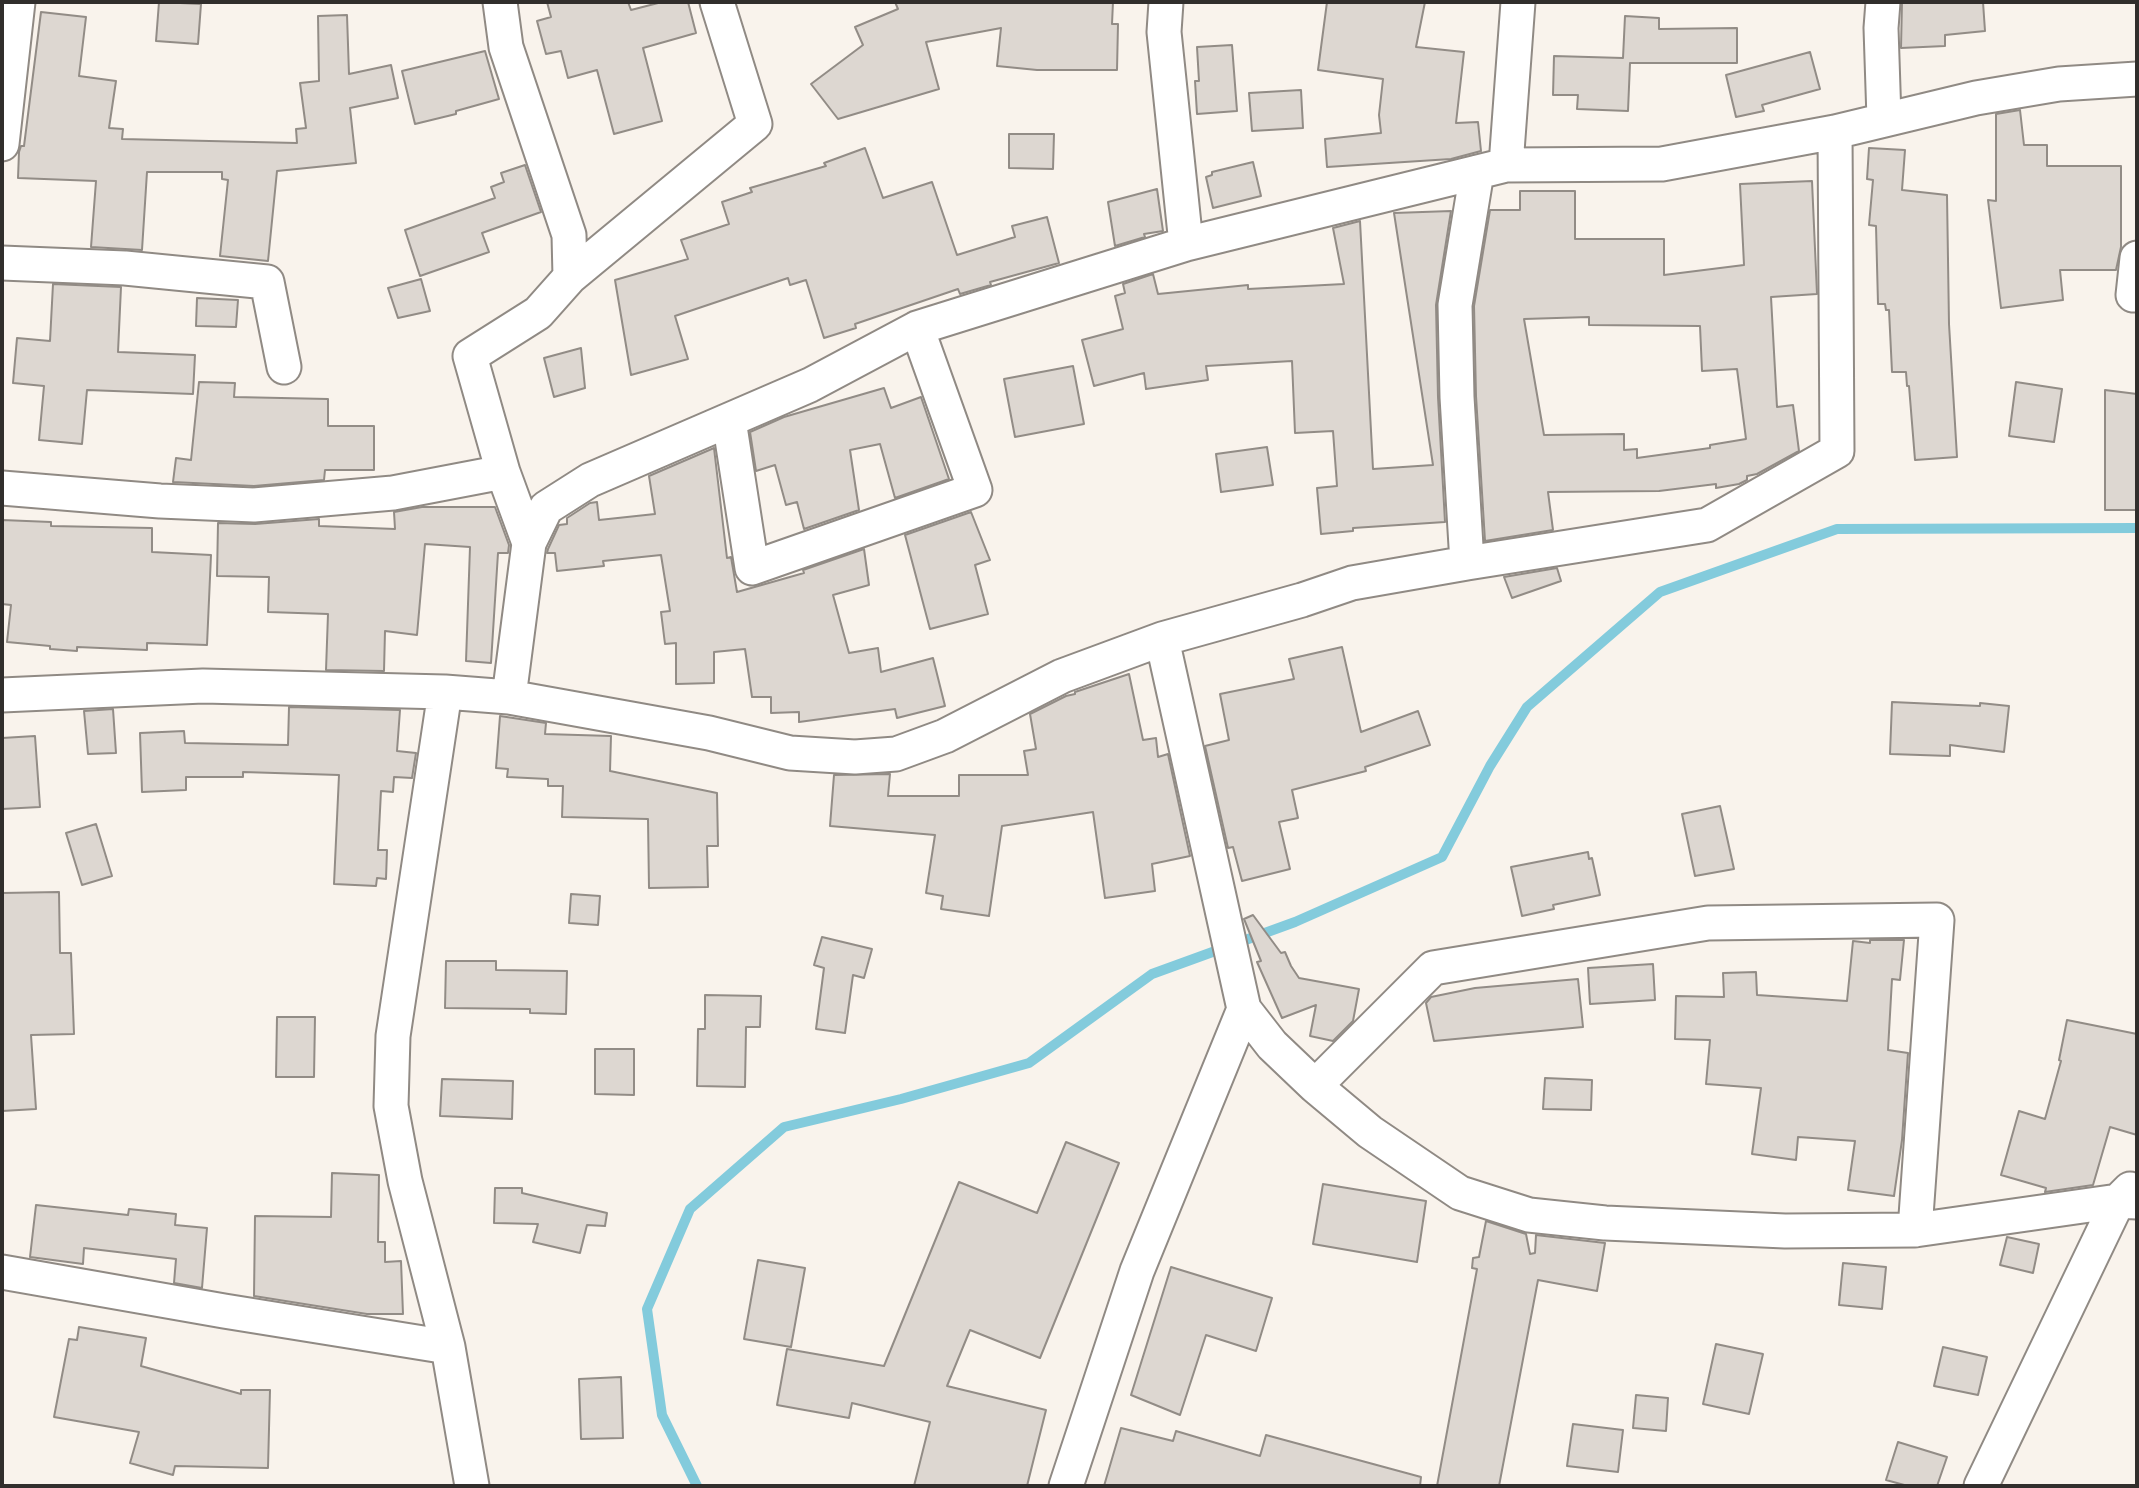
<!DOCTYPE html>
<style>
body{margin:0}
#map{position:relative;width:2139px;height:1488px;overflow:hidden;background:#f9f3ec;font-family:"DejaVu Sans",sans-serif}
canvas{display:block}
.frame{position:absolute;inset:0;border:4px solid #312e2c;pointer-events:none}
</style>
<div id="map">
<canvas width="2139" height="1488"></canvas>
<div class="frame"></div>
</div>
<script>
const context = document.querySelector('canvas').getContext('2d');
context.lineJoin = 'round';
function strokePath(path, color, width, dash) { context.strokeStyle = color; context.lineWidth = width; context.lineCap = dash ? 'butt' : 'round'; context.setLineDash(dash || []); context.stroke(path); }
function paint(path, color) { context.fillStyle = color; context.fill(path, 'evenodd'); }
const stream = new Path2D(`
 M 697,1486 L 662,1415 L 647,1309 L 690,1209 L 784,1127 L 901,1099 L 1029,1063 L 1152,974 L 1295,922 L 1442,857 L 1490,766 L 1527,707 L 1660,592 L 1837,529 L 2137,528`);
const building = new Path2D(`
 M 159,2 L 201,4 L 198,44 L 156,41 Z
 M 547,2 L 628,2 L 631,10 L 662,2 L 688,2 L 696,33 L 643,48 L 662,121 L 614,134 L 597,70 L 568,78 L 561,51 L 546,54 L 537,21 L 551,17 Z
 M 895,2 L 1113,2 L 1112,24 L 1118,24 L 1117,70 L 1037,70 L 997,66 L 1001,28 L 926,42 L 939,89 L 838,119 L 811,84 L 863,45 L 855,27 L 898,9 Z
 M 1327,2 L 1425,2 L 1416,47 L 1464,52 L 1456,123 L 1478,122 L 1481,151 L 1451,159 L 1327,167 L 1325,139 L 1381,133 L 1379,115 L 1383,79 L 1318,70 Z
 M 1902,2 L 1983,2 L 1985,31 L 1945,35 L 1945,46 L 1901,48 Z
 M 41,12 L 86,17 L 79,76 L 116,81 L 109,128 L 123,129 L 122,139 L 297,143 L 296,129 L 306,128 L 300,83 L 319,81 L 318,16 L 347,15 L 349,74 L 391,65 L 398,98 L 350,108 L 356,163 L 277,171 L 268,261 L 220,256 L 228,180 L 222,179 L 222,172 L 147,172 L 142,250 L 91,247 L 96,181 L 18,178 L 19,152 L 21,146 L 24,146 Z
 M 1625,16 L 1659,18 L 1659,29 L 1737,28 L 1737,63 L 1630,63 L 1628,111 L 1577,109 L 1578,95 L 1553,95 L 1554,56 L 1623,58 Z
 M 1232,45 L 1237,111 L 1197,114 L 1195,81 L 1199,81 L 1197,47 Z
 M 485,51 L 499,99 L 456,111 L 456,114 L 415,124 L 402,71 Z
 M 1810,52 L 1820,89 L 1762,105 L 1764,111 L 1736,117 L 1726,75 Z
 M 1301,90 L 1303,128 L 1252,131 L 1249,93 Z
 M 2020,110 L 2024,145 L 2047,145 L 2047,166 L 2121,166 L 2121,247 L 2116,270 L 2060,270 L 2063,300 L 2001,308 L 1988,200 L 1996,201 L 1996,114 Z
 M 1009,134 L 1054,134 L 1053,169 L 1009,168 Z
 M 865,148 L 883,198 L 932,182 L 957,255 L 1015,237 L 1012,226 L 1047,217 L 1059,263 L 990,282 L 991,285 L 960,294 L 958,289 L 855,324 L 856,328 L 824,338 L 806,280 L 790,285 L 788,278 L 675,316 L 688,359 L 631,375 L 615,280 L 688,259 L 681,240 L 729,224 L 722,202 L 752,192 L 750,188 L 826,166 L 824,163 Z
 M 1869,148 L 1905,150 L 1902,190 L 1947,195 L 1949,324 L 1957,457 L 1915,460 L 1909,386 L 1907,386 L 1906,372 L 1892,372 L 1889,310 L 1886,310 L 1885,304 L 1878,304 L 1876,226 L 1869,225 L 1873,180 L 1867,179 Z
 M 1253,162 L 1261,196 L 1213,208 L 1206,177 L 1212,175 L 1212,172 Z
 M 525,165 L 541,212 L 482,233 L 489,252 L 420,276 L 405,230 L 495,198 L 491,187 L 504,182 L 501,173 Z
 M 1812,181 L 1817,294 L 1771,297 L 1777,407 L 1793,405 L 1799,451 L 1757,474 L 1747,476 L 1747,480 L 1739,484 L 1716,488 L 1716,484 L 1659,491 L 1548,492 L 1553,530 L 1485,541 L 1476,396 L 1474,306 L 1490,210 L 1520,210 L 1520,191 L 1575,191 L 1575,239 L 1664,239 L 1664,275 L 1744,265 L 1740,184 ZM 1589,317 L 1589,325 L 1700,326 L 1702,371 L 1737,369 L 1746,439 L 1710,445 L 1710,448 L 1637,458 L 1637,449 L 1624,450 L 1624,434 L 1544,435 L 1524,319 Z
 M 1157,189 L 1163,231 L 1144,234 L 1145,237 L 1115,246 L 1108,202 Z
 M 1451,211 L 1436,305 L 1438,397 L 1445,522 L 1353,528 L 1353,531 L 1321,534 L 1317,488 L 1337,486 L 1333,431 L 1295,433 L 1292,361 L 1206,366 L 1208,380 L 1146,389 L 1144,373 L 1094,386 L 1082,340 L 1123,329 L 1115,296 L 1125,293 L 1123,284 L 1153,274 L 1158,294 L 1248,285 L 1248,289 L 1344,284 L 1333,228 L 1360,221 L 1373,469 L 1433,465 L 1394,213 Z
 M 421,279 L 430,311 L 398,318 L 388,288 Z
 M 53,284 L 121,287 L 118,352 L 195,355 L 193,394 L 87,390 L 82,444 L 39,440 L 44,386 L 13,383 L 17,338 L 50,341 Z
 M 197,298 L 238,300 L 236,327 L 196,326 Z
 M 581,348 L 585,388 L 554,397 L 544,358 Z
 M 1073,366 L 1084,424 L 1015,437 L 1004,379 Z
 M 199,382 L 235,383 L 234,397 L 328,399 L 328,426 L 374,426 L 374,470 L 325,470 L 324,480 L 254,486 L 173,482 L 176,458 L 191,460 Z
 M 2016,382 L 2062,389 L 2054,442 L 2009,436 Z
 M 884,388 L 891,408 L 921,397 L 949,479 L 895,498 L 880,444 L 850,450 L 859,510 L 804,529 L 797,502 L 786,505 L 775,465 L 756,471 L 750,432 L 784,417 Z
 M 2105,390 L 2137,394 L 2137,510 L 2105,510 Z
 M 1267,447 L 1273,485 L 1221,492 L 1216,454 Z
 M 714,448 L 727,558 L 731,557 L 737,592 L 804,573 L 803,570 L 864,549 L 869,585 L 833,595 L 849,653 L 878,648 L 881,672 L 933,658 L 945,706 L 897,718 L 895,709 L 799,722 L 799,712 L 771,713 L 771,697 L 752,697 L 745,649 L 714,652 L 714,683 L 676,684 L 676,643 L 665,644 L 661,612 L 670,611 L 661,555 L 603,561 L 604,566 L 557,571 L 555,553 L 547,553 L 548,549 L 559,525 L 567,524 L 567,518 L 590,503 L 597,502 L 599,520 L 655,514 L 649,476 Z
 M 422,507 L 495,507 L 509,545 L 508,553 L 498,553 L 491,663 L 466,661 L 470,547 L 425,544 L 417,635 L 385,631 L 384,671 L 326,670 L 328,614 L 268,612 L 269,577 L 217,576 L 218,523 L 255,524 L 319,519 L 319,526 L 395,529 L 394,512 Z
 M 971,512 L 990,560 L 975,565 L 988,614 L 930,629 L 905,535 Z
 M 2,520 L 51,522 L 51,526 L 152,528 L 152,552 L 211,555 L 207,645 L 147,643 L 147,650 L 77,647 L 77,651 L 50,649 L 50,646 L 7,642 L 11,605 L 2,604 Z
 M 1557,568 L 1561,581 L 1512,598 L 1504,577 Z
 M 1342,647 L 1361,732 L 1418,711 L 1430,745 L 1365,767 L 1366,771 L 1292,790 L 1298,818 L 1279,822 L 1290,869 L 1242,881 L 1233,847 L 1228,848 L 1205,746 L 1229,740 L 1220,694 L 1294,679 L 1289,659 Z
 M 1129,674 L 1143,740 L 1156,738 L 1158,757 L 1168,754 L 1190,856 L 1152,864 L 1155,891 L 1105,898 L 1093,812 L 1002,826 L 989,916 L 941,909 L 943,896 L 926,893 L 935,835 L 830,826 L 834,775 L 890,774 L 888,796 L 959,796 L 959,775 L 1028,775 L 1024,751 L 1036,749 L 1030,714 L 1066,696 L 1075,694 L 1075,692 Z
 M 1892,702 L 1980,706 L 1980,703 L 2009,706 L 2004,752 L 1950,745 L 1950,756 L 1890,754 Z
 M 289,707 L 400,710 L 397,751 L 416,753 L 412,778 L 394,777 L 393,792 L 381,791 L 378,850 L 387,850 L 386,879 L 377,878 L 376,886 L 334,884 L 339,775 L 243,772 L 243,777 L 186,777 L 186,790 L 142,792 L 140,733 L 184,731 L 185,743 L 288,745 Z
 M 113,709 L 116,753 L 88,754 L 84,711 Z
 M 500,716 L 546,723 L 545,734 L 611,736 L 610,771 L 717,793 L 718,846 L 707,846 L 708,887 L 649,888 L 648,819 L 562,817 L 563,786 L 548,786 L 548,779 L 507,777 L 508,769 L 496,768 Z
 M 35,736 L 40,807 L 2,809 L 2,738 Z
 M 1720,806 L 1734,869 L 1695,876 L 1682,814 Z
 M 96,824 L 112,876 L 82,885 L 66,833 Z
 M 1588,852 L 1589,859 L 1592,858 L 1600,895 L 1553,905 L 1554,909 L 1522,916 L 1511,867 Z
 M 59,892 L 60,953 L 71,953 L 74,1034 L 31,1035 L 36,1109 L 2,1111 L 2,893 Z
 M 571,894 L 600,896 L 598,925 L 569,923 Z
 M 1253,915 L 1281,953 L 1285,952 L 1291,966 L 1299,978 L 1359,989 L 1353,1021 L 1333,1041 L 1310,1036 L 1316,1005 L 1282,1018 L 1257,962 L 1261,961 L 1244,919 Z
 M 822,937 L 872,949 L 864,978 L 853,975 L 845,1033 L 816,1029 L 824,968 L 814,965 Z
 M 1870,940 L 1904,940 L 1900,980 L 1892,979 L 1888,1050 L 1908,1053 L 1902,1140 L 1894,1196 L 1848,1190 L 1855,1141 L 1798,1137 L 1796,1160 L 1752,1154 L 1761,1088 L 1706,1084 L 1710,1040 L 1675,1039 L 1676,996 L 1724,997 L 1723,973 L 1756,972 L 1757,995 L 1847,1001 L 1853,941 L 1870,943 Z
 M 446,961 L 496,961 L 496,970 L 567,971 L 566,1014 L 530,1013 L 530,1009 L 445,1008 Z
 M 1653,964 L 1655,1000 L 1590,1004 L 1588,968 Z
 M 1578,979 L 1583,1027 L 1434,1041 L 1426,1003 L 1431,997 L 1475,988 Z
 M 705,995 L 761,996 L 760,1027 L 746,1027 L 745,1087 L 697,1086 L 698,1029 L 705,1029 Z
 M 277,1017 L 315,1017 L 314,1077 L 276,1077 Z
 M 2067,1020 L 2137,1034 L 2137,1135 L 2110,1127 L 2093,1185 L 2045,1192 L 2046,1188 L 2001,1175 L 2019,1111 L 2045,1119 L 2061,1061 L 2059,1060 Z
 M 595,1049 L 634,1049 L 634,1095 L 595,1094 Z
 M 1545,1078 L 1592,1080 L 1591,1110 L 1543,1109 Z
 M 442,1079 L 513,1081 L 512,1119 L 440,1116 Z
 M 1066,1142 L 1119,1163 L 1040,1358 L 970,1330 L 947,1386 L 1046,1410 L 1027,1486 L 914,1486 L 930,1422 L 852,1403 L 849,1418 L 777,1405 L 787,1349 L 884,1366 L 959,1182 L 1037,1213 Z
 M 332,1173 L 379,1175 L 378,1242 L 385,1242 L 385,1262 L 401,1261 L 403,1314 L 367,1314 L 254,1296 L 255,1216 L 331,1217 Z
 M 1323,1184 L 1426,1201 L 1417,1262 L 1313,1244 Z
 M 495,1188 L 522,1188 L 522,1193 L 607,1213 L 605,1226 L 587,1225 L 580,1253 L 533,1242 L 538,1224 L 494,1223 Z
 M 36,1205 L 128,1215 L 129,1209 L 176,1214 L 175,1225 L 207,1228 L 202,1288 L 174,1283 L 176,1259 L 84,1248 L 83,1264 L 30,1257 Z
 M 1486,1221 L 1526,1234 L 1530,1254 L 1535,1253 L 1536,1235 L 1605,1243 L 1597,1291 L 1538,1280 L 1499,1486 L 1437,1486 L 1477,1269 L 1472,1268 L 1473,1258 L 1479,1257 Z
 M 2007,1237 L 2039,1244 L 2033,1273 L 2000,1265 Z
 M 758,1260 L 805,1268 L 791,1347 L 744,1339 Z
 M 1843,1263 L 1886,1267 L 1882,1309 L 1839,1305 Z
 M 1171,1267 L 1272,1298 L 1256,1351 L 1206,1335 L 1180,1415 L 1131,1395 Z
 M 79,1327 L 146,1338 L 141,1366 L 241,1394 L 241,1390 L 270,1390 L 268,1468 L 175,1466 L 173,1475 L 130,1463 L 139,1432 L 54,1417 L 69,1339 L 77,1340 Z
 M 1716,1344 L 1763,1354 L 1749,1414 L 1703,1404 Z
 M 1943,1347 L 1987,1357 L 1978,1395 L 1934,1386 Z
 M 621,1377 L 623,1438 L 581,1439 L 579,1379 Z
 M 1636,1395 L 1668,1398 L 1666,1431 L 1633,1428 Z
 M 1573,1424 L 1623,1430 L 1618,1472 L 1567,1466 Z
 M 1121,1428 L 1173,1441 L 1176,1431 L 1260,1456 L 1266,1435 L 1421,1477 L 1420,1486 L 1104,1486 Z
 M 1898,1442 L 1947,1457 L 1937,1486 L 1908,1486 L 1886,1480 Z`);
const minor = new Path2D(`
 M 500,2 L 506,47 L 569,235 L 570,277 L 538,313 L 470,356 L 503,472 L 529,543
 M 1166,2 L 1164,32 L 1186,244
 M 1883,2 L 1881,28 L 1884,119
 M 2,144 L 18,2
 M 1506,165 L 1518,2
 M 2137,258 L 2133,295 L 2137,295
 M 2,263 L 125,268 L 267,282 L 284,367
 M 570,277 L 755,124 L 717,2
 M 729,420 L 752,568 L 975,490 L 917,328
 M 2,488 L 160,501 L 254,505 L 393,493 L 503,472
 M 1467,563 L 1707,525 L 1837,451 L 1835,132
 M 1162,639 L 1302,600 L 1352,583 L 1467,563 L 1457,397 L 1455,305 L 1477,172
 M 445,692 L 393,1036 L 391,1106 L 405,1181 L 448,1347 L 472,1486
 M 2,695 L 203,686 L 445,692 L 509,697 L 709,733 L 790,753 L 855,757 L 896,754 L 945,736 L 1062,676 L 1162,639 L 1244,1009 L 1272,1045 L 1315,1086 L 1370,1132 L 1460,1193 L 1529,1215 L 1605,1223 L 1785,1231 L 1915,1230 L 2118,1201 L 2137,1202
 M 509,697 L 529,543 L 546,508 L 590,480 L 810,385 L 917,328 L 1186,244 L 1506,165 L 1662,164 L 1835,132 L 1976,98 L 2059,84 L 2137,79
 M 1315,1086 L 1433,968 L 1708,923 L 1937,920 L 1915,1230
 M 2,1272 L 224,1311 L 448,1347
 M 1066,1486 L 1137,1271 L 1244,1009
 M 1981,1486 L 2118,1201 L 2130,1189`);
strokePath(stream, '#83cbdc', 10);
paint(building, '#ddd7d1');
strokePath(building, '#928c86', 2);
strokePath(minor, '#908a84', 37);
strokePath(minor, '#fff', 33);
</script>
